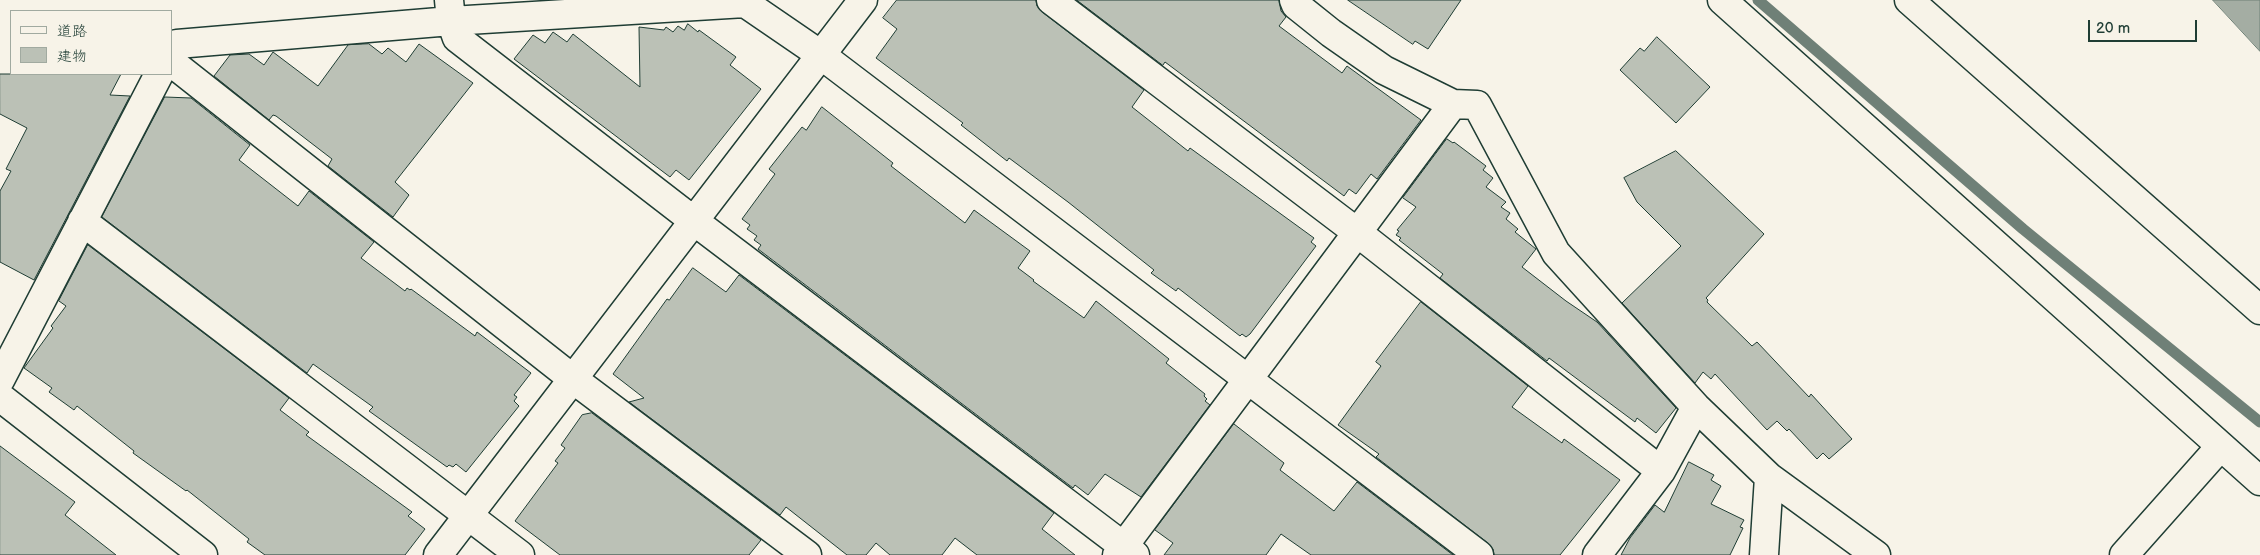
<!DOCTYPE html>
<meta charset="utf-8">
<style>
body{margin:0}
#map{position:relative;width:2260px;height:555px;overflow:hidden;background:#f7f3e8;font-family:"Balsamiq Sans","Klee One",sans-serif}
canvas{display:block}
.legend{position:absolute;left:10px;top:10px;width:162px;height:65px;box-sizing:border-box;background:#f7f3e8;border:1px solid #a1aaa0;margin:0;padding:6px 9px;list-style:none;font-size:15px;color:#1f3d34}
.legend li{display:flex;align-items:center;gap:10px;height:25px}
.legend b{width:25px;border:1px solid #a1aaa0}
.scale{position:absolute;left:2088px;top:20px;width:109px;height:22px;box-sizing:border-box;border:2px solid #1f3d34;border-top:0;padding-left:6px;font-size:15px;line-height:18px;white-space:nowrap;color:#1f3d34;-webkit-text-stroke:4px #f7f3e8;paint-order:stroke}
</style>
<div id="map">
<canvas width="2260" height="555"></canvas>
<ul class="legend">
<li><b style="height:6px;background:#f7f3e8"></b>道路</li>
<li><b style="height:14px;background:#bbc1b6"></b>建物</li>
</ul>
<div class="scale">20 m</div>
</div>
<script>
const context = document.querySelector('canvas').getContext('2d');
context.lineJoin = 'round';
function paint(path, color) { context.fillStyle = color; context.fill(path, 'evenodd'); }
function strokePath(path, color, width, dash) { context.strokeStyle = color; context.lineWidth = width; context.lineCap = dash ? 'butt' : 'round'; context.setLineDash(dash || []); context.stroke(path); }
const water = new Path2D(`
 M 2213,0 L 2260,0 L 2260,51 Z`);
const stream = new Path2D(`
 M 1758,0 L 2023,229 L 2260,422`);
const building = new Path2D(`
 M 897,0 L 1036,0 L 1037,6 L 1042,12 L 1144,90 L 1132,107 L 1188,151 L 1190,148 L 1314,238 L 1311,242 L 1316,246 L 1250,334 L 1246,337 L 1242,334 L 1240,336 L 1178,288 L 1176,291 L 1151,273 L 1154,270 L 1068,202 L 1009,158 L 1007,161 L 961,125 L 963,123 L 876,58 L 897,29 L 883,18 Z
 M 1077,0 L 1279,0 L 1281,11 L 1286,17 L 1279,26 L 1342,73 L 1347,66 L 1421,120 L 1377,179 L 1371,174 L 1356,194 L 1349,189 L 1344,196 L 1165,62 L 1163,65 Z
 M 1348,0 L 1461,0 L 1428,49 L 1415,41 L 1413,44 Z
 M 688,24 L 698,32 L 699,30 L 736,57 L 730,65 L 761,89 L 689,180 L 676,170 L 670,177 L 514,59 L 533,35 L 545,43 L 553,32 L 567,42 L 573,34 L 640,87 L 639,27 L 664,30 L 666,27 L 673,32 L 678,26 L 684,30 Z
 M 1657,37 L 1710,87 L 1676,123 L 1620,70 L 1640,48 L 1644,51 Z
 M 369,44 L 382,54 L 388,48 L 406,62 L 419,44 L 473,83 L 395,182 L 409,195 L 393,217 L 328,166 L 332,159 L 276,116 L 273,115 L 269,120 L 214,76 L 230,55 L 249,54 L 264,65 L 273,52 L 318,86 L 348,45 Z
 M 0,74 L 121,74 L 110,95 L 130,96 L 34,280 L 0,262 L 0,191 L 11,171 L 6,169 L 27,128 L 0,114 Z
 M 165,97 L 191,98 L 250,145 L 239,160 L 298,206 L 309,191 L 374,242 L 361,258 L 405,291 L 407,288 L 410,290 L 411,289 L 475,336 L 477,332 L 531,373 L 514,395 L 517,397 L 514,401 L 519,406 L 466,472 L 456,464 L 453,467 L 449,465 L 447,467 L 369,411 L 373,407 L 313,364 L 307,373 L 102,217 Z
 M 822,107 L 893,163 L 891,166 L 965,223 L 974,210 L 1030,251 L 1018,268 L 1034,280 L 1033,281 L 1084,318 L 1096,301 L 1169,359 L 1166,363 L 1205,394 L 1204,396 L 1207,399 L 1205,401 L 1210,405 L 1141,497 L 1105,474 L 1088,495 L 1075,485 L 1073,488 L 758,249 L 761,245 L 754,240 L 757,236 L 747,229 L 750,225 L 742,219 L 775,174 L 769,169 L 802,127 L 806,130 Z
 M 1447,139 L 1453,143 L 1454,142 L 1486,166 L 1483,170 L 1493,178 L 1486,187 L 1506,202 L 1501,207 L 1510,213 L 1506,219 L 1518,229 L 1515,232 L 1536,249 L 1522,267 L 1566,301 L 1597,322 L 1676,408 L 1656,433 L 1637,418 L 1635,422 L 1549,358 L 1547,361 L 1440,278 L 1443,274 L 1399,240 L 1401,238 L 1396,235 L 1399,231 L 1397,230 L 1416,207 L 1403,198 Z
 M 1676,151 L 1764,234 L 1706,298 L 1708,300 L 1707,302 L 1752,346 L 1757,342 L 1809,397 L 1811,394 L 1852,439 L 1829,459 L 1823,453 L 1817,459 L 1789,429 L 1787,431 L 1777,421 L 1767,430 L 1715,374 L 1711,379 L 1703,372 L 1695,383 L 1622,303 L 1681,246 L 1637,202 L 1624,178 Z
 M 88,245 L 289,398 L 280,410 L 309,432 L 306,435 L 412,512 L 408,516 L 425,529 L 405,555 L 265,555 L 247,542 L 249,539 L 187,490 L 186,491 L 133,453 L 134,451 L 77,406 L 74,410 L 49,392 L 52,388 L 24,368 L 53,328 L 51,326 L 66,306 L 59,301 Z
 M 693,268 L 726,292 L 739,275 L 1054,513 L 1042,529 L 1075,555 L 977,555 L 955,538 L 942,555 L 890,555 L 876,543 L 866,555 L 847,555 L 786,507 L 780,515 L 629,402 L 644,398 L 613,374 L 667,299 L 669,300 Z
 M 1421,302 L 1528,386 L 1512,407 L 1562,443 L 1564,439 L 1620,480 L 1560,555 L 1494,555 L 1493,549 L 1488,543 L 1376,457 L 1379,454 L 1338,425 L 1381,366 L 1376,362 Z
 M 592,413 L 761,540 L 749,555 L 560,555 L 515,521 L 558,463 L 555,461 L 565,448 L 561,445 L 582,415 Z
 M 1234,424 L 1284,463 L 1280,470 L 1334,511 L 1357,482 L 1453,555 L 1311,555 L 1281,534 L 1266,555 L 1164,555 L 1173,543 L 1155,530 Z
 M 0,446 L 75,502 L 65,515 L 116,555 L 0,555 Z
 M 1689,462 L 1714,475 L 1711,480 L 1721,486 L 1711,504 L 1744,520 L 1740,527 L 1743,528 L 1730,555 L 1621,555 L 1630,538 L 1655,505 L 1664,512 Z`);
const minor = new Path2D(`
 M 449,0 L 451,21 L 457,38 L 694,221 L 1135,555
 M 1051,0 L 1358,233 L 1661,471
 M 1294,0 L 1296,5 L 1331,33 L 1384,70 L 1453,104 L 1477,105 L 1556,253 L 1696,407 L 1769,477 L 1764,555
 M 1722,0 L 2260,481
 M 1909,0 L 2260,310
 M 171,53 L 177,44 L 451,21 L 745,3 L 821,55 L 1479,555
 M 171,62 L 573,379 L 807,555
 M 82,221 L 520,555
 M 0,380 L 159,74
 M 0,397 L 203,555
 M 1769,477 L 1876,555
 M 438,555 L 863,0
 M 1117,555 L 1453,104
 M 1597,555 L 1661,471 L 1696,407
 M 2124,555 L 2220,447`);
paint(water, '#a4ada3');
strokePath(water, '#6f8077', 1);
strokePath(stream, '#6f8077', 11);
paint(building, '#bbc1b6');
strokePath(building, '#1f3d34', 1);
strokePath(minor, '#1f3d34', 31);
strokePath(minor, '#f7f3e8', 28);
</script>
